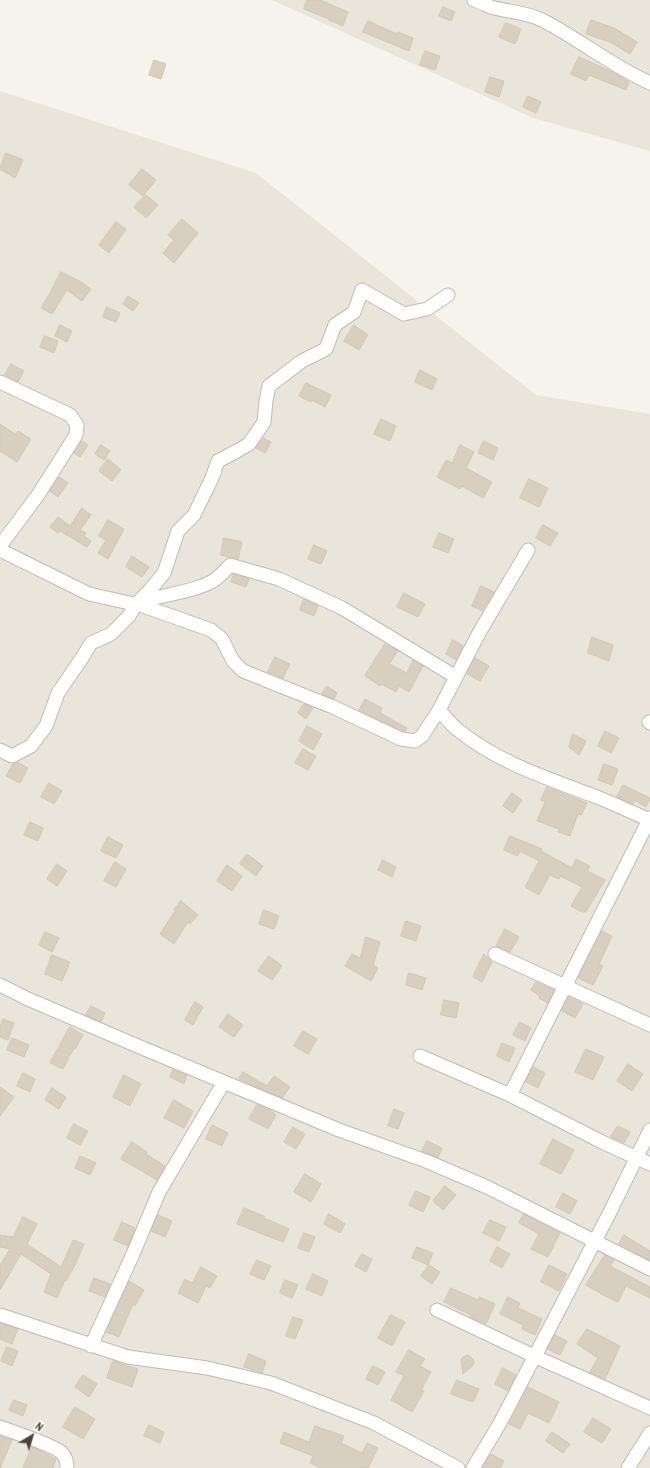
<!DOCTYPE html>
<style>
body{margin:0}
#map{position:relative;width:650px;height:1468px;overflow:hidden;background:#f6f3ec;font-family:"Archivo Narrow",sans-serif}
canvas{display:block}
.north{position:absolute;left:12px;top:1416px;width:40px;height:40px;-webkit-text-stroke:3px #fff;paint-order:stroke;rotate:38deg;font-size:11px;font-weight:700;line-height:16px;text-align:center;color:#4b4439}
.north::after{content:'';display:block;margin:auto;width:14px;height:18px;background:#4b4439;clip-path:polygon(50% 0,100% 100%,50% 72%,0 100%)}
</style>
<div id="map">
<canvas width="650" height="1468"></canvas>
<div class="north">N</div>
</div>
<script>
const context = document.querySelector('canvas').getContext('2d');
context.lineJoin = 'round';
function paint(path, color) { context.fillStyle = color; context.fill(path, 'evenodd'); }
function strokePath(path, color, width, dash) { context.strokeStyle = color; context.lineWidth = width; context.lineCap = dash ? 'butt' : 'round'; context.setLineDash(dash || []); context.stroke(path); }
const residential = new Path2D(`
 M 272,0 L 650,0 L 650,151 L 533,118 Z
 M 0,91 L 256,173 L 536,395 L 650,414 L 650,1468 L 0,1468 Z`);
const building = new Path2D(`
 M 307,0 L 320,0 L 348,12 L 343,26 L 329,20 L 329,19 L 304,9 Z
 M 443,7 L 455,12 L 451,21 L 439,16 Z
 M 591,20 L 614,28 L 637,42 L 630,54 L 610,42 L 586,34 Z
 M 368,21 L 397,34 L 398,32 L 413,38 L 409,51 L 363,32 Z
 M 506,23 L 521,29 L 515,44 L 499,37 Z
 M 425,51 L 440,56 L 435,70 L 420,65 Z
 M 579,57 L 610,71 L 629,82 L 626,90 L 589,75 L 586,81 L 571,74 Z
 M 154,60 L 166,64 L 161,79 L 149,75 Z
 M 490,77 L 504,81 L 499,97 L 485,92 Z
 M 528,96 L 541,102 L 536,113 L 523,107 Z
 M 6,153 L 23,160 L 15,178 L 0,169 Z
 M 142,169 L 156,180 L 143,196 L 129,185 Z
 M 146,195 L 158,205 L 146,218 L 134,207 Z
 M 182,219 L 198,233 L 174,263 L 163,253 L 174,240 L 168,235 Z
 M 116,222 L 126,229 L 109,253 L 99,245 Z
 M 61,272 L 81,282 L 91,289 L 82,301 L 67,290 L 52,314 L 41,308 L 51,291 Z
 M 128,296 L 139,303 L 133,311 L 123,304 Z
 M 107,307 L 120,313 L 116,322 L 103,317 Z
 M 60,325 L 72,331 L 67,342 L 55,336 Z
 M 354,325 L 368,335 L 359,350 L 344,341 Z
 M 45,336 L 58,341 L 54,353 L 40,347 Z
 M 11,364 L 24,371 L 18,382 L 5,375 Z
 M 420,370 L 437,379 L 432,390 L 415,382 Z
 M 306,383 L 331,395 L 325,407 L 312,400 L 311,402 L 299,396 Z
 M 381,419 L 396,426 L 390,441 L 374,434 Z
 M 0,424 L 15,434 L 18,431 L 31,439 L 17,462 L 0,451 Z
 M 263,438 L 271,442 L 265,453 L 256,448 Z
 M 82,441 L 88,445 L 80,457 L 74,453 Z
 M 484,441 L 498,448 L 493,460 L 478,453 Z
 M 101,445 L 110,451 L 104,460 L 95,454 Z
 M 460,445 L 474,452 L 466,468 L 492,482 L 483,498 L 462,486 L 460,489 L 437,477 L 446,460 L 452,463 Z
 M 108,459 L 121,470 L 112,481 L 99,471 Z
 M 59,477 L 68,483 L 58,497 L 50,491 Z
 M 529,479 L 548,488 L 539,507 L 520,498 Z
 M 82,508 L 91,515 L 80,530 L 86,533 L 84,536 L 91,541 L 87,547 L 60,531 L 58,533 L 50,527 L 58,517 L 70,526 Z
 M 108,520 L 124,529 L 108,559 L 98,553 L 106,540 L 99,536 Z
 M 543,525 L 558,533 L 550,546 L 536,538 Z
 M 439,533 L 454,539 L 448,553 L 433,547 Z
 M 224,538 L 242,542 L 238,559 L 221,555 Z
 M 314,545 L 327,551 L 321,564 L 308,559 Z
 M 132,556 L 149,567 L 142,577 L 126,567 Z
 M 234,574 L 249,579 L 246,587 L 231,582 Z
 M 481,586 L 494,592 L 482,611 L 472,606 Z
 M 404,593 L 425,604 L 418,617 L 397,607 Z
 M 304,599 L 318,606 L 314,616 L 300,610 Z
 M 592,637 L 613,645 L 609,661 L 588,653 Z
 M 453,640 L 463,646 L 456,660 L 446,654 Z
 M 385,644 L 398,651 L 389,664 L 407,673 L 413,660 L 423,666 L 409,692 L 399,686 L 396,692 L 381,684 L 380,686 L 365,676 Z
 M 275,657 L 290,664 L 283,678 L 268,672 Z
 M 475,658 L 489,666 L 480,681 L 467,674 Z
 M 327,686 L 337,693 L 334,699 L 322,694 Z
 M 365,699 L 382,708 L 380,713 L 407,728 L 405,732 L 359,711 Z
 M 304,704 L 313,708 L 306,719 L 298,713 Z
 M 307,726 L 322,734 L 313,750 L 299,741 Z
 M 605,731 L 619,738 L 611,753 L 598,746 Z
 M 573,734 L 586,741 L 579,755 L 569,747 Z
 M 303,749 L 316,756 L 308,770 L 295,763 Z
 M 17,762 L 28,768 L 20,783 L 6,776 L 13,764 Z
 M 604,764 L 618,769 L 612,785 L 598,780 Z
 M 49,783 L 62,791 L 54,804 L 41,797 Z
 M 623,785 L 650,798 L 646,807 L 634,800 L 633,804 L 617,797 Z
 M 547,787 L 587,803 L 581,815 L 578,814 L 570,836 L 558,832 L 559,829 L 537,821 L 545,802 L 541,800 Z
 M 512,793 L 522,800 L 513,813 L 503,806 Z
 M 30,822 L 43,828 L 38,841 L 24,835 Z
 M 510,836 L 542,849 L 541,851 L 572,868 L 576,859 L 590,866 L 587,871 L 605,880 L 586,912 L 582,912 L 571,906 L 582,887 L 560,876 L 559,879 L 550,875 L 539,895 L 525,887 L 539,861 L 520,851 L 518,856 L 504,850 Z
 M 108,837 L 123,845 L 116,858 L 101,851 Z
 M 247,854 L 263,866 L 256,876 L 240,864 Z
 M 383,860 L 396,867 L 392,877 L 378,870 Z
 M 115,862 L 126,869 L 116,887 L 104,881 Z
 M 57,864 L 67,871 L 57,886 L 47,879 Z
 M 227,865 L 242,876 L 232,891 L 217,881 Z
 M 181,901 L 198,915 L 190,924 L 188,922 L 174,944 L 160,934 L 175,911 L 174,910 Z
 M 264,910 L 279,916 L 274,929 L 259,924 Z
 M 406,921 L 421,926 L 416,941 L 401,936 Z
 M 505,929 L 519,937 L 510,952 L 496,946 Z
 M 602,931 L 612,936 L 599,964 L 603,966 L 593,985 L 578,978 Z
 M 45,932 L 59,938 L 52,952 L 39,945 Z
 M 366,937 L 380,942 L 373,965 L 378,968 L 371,981 L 345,966 L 352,954 L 360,958 Z
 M 484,954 L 492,962 L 482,982 L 473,977 Z
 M 52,955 L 70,962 L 62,981 L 45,974 Z
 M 269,956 L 282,966 L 272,980 L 258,971 Z
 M 409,973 L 426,978 L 422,990 L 406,985 Z
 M 536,982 L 554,990 L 548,1003 L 539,998 L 540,996 L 531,990 Z
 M 569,997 L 583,1004 L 575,1018 L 562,1011 Z
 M 444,1000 L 459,1003 L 456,1018 L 441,1015 Z
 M 195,1002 L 203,1007 L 193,1025 L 185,1020 Z
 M 91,1006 L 105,1013 L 101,1022 L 86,1015 Z
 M 228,1014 L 243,1025 L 234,1037 L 219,1027 Z
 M 3,1019 L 14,1023 L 8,1040 L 0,1037 L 0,1027 Z
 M 520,1022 L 531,1028 L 525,1041 L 513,1035 Z
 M 70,1027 L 83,1035 L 75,1049 L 74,1048 L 63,1069 L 50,1063 Z
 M 303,1031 L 317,1039 L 308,1054 L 294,1046 Z
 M 12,1038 L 29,1045 L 24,1057 L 7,1050 Z
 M 502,1043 L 515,1048 L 509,1062 L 497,1056 Z
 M 586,1049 L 604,1057 L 593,1080 L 575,1072 Z
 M 628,1064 L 643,1074 L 632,1091 L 617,1081 Z
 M 533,1067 L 545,1073 L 538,1088 L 526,1082 Z
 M 173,1070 L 187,1075 L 184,1084 L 170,1077 Z
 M 243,1072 L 267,1086 L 274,1076 L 290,1087 L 282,1098 L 239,1079 Z
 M 23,1073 L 35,1079 L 30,1092 L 17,1086 Z
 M 124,1075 L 141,1084 L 130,1106 L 113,1097 Z
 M 0,1087 L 14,1097 L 0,1116 Z
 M 52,1088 L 66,1097 L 59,1109 L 45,1100 Z
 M 174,1100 L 193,1111 L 184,1128 L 164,1118 Z
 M 257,1105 L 273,1111 L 272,1112 L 276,1115 L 268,1129 L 249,1119 Z
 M 394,1109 L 404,1113 L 398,1129 L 388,1126 Z
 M 74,1124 L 88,1131 L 80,1145 L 67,1138 Z
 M 212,1125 L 228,1133 L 222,1146 L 206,1139 Z
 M 618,1126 L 630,1132 L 624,1143 L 611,1137 Z
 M 293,1127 L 305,1134 L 296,1149 L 284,1142 Z
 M 553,1139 L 574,1150 L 561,1174 L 540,1164 Z
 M 427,1141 L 442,1148 L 438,1158 L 422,1151 Z
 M 132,1142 L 147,1152 L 146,1154 L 165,1166 L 157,1180 L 121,1159 Z
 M 80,1156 L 96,1163 L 90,1175 L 75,1168 Z
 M 305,1174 L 321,1184 L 311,1202 L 294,1192 Z
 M 445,1186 L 456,1195 L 443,1210 L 433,1201 Z
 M 416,1191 L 430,1197 L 423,1212 L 409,1205 Z
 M 563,1193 L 577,1201 L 570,1214 L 556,1207 Z
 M 244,1208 L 264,1216 L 264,1218 L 289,1229 L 283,1242 L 237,1224 Z
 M 329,1214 L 345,1224 L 340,1233 L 324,1224 Z
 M 524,1214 L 560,1233 L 548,1257 L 531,1249 L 539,1234 L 519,1223 Z
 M 158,1215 L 172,1221 L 165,1237 L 151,1231 Z
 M 23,1217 L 37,1224 L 27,1244 L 61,1267 L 73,1240 L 84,1244 L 75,1265 L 66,1281 L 65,1280 L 57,1298 L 44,1292 L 51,1274 L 21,1254 L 0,1290 L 0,1265 L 10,1249 L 0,1247 L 0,1235 L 13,1237 Z
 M 490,1220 L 506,1227 L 499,1241 L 483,1233 Z
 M 122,1222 L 135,1228 L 128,1246 L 114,1240 Z
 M 304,1233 L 315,1237 L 309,1252 L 298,1248 Z
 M 624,1235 L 650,1251 L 650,1260 L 619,1244 Z
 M 417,1247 L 433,1253 L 428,1265 L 412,1258 Z
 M 497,1247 L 510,1254 L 502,1268 L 490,1261 Z
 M 362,1254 L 372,1259 L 366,1272 L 355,1266 Z
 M 605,1255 L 614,1260 L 610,1266 L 650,1287 L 650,1298 L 626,1286 L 618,1302 L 603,1295 L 586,1285 Z
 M 257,1260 L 271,1266 L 264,1280 L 250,1274 Z
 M 429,1265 L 440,1272 L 432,1284 L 421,1276 Z
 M 549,1265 L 567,1274 L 559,1291 L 541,1282 Z
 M 201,1267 L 217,1276 L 210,1288 L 206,1286 L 198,1303 L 178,1293 L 185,1279 L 192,1283 Z
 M 313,1274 L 328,1281 L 322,1296 L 306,1289 Z
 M 94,1278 L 110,1284 L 105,1297 L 89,1291 Z
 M 285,1280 L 298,1285 L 292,1298 L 280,1293 Z
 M 129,1281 L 144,1290 L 135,1306 L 133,1304 L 119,1337 L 106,1332 Z
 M 451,1288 L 478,1300 L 479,1297 L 495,1304 L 486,1324 L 470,1317 L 471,1315 L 444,1302 Z
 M 508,1297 L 520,1303 L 518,1308 L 542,1319 L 535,1335 L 522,1329 L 523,1325 L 500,1314 Z
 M 391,1315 L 405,1322 L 392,1346 L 378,1338 Z
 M 293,1317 L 303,1320 L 295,1339 L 286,1336 Z
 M 0,1323 L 18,1329 L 12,1344 L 0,1339 Z
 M 587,1329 L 620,1346 L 605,1379 L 590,1372 L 598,1358 L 577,1344 Z
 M 555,1335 L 567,1341 L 560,1355 L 547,1349 Z
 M 7,1347 L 18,1351 L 12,1366 L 1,1361 Z
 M 409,1350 L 425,1359 L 420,1366 L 431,1372 L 421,1390 L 424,1391 L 412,1412 L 391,1400 L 404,1376 L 396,1372 Z
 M 249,1354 L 266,1361 L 262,1373 L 244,1367 Z
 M 468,1355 L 473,1359 L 474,1363 L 472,1366 L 463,1374 L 461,1361 L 462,1358 Z
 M 113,1361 L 138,1369 L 132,1387 L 107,1378 Z
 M 373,1366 L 385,1372 L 378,1385 L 366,1379 Z
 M 503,1368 L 516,1375 L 508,1391 L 495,1384 Z
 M 83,1375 L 97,1384 L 89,1397 L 75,1387 Z
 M 457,1380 L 479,1389 L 473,1402 L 451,1394 Z
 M 528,1387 L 559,1402 L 549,1423 L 528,1413 L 520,1429 L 509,1424 Z
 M 14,1400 L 27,1405 L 23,1416 L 9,1410 Z
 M 75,1407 L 95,1419 L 83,1439 L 63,1427 Z
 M 593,1418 L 611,1429 L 602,1443 L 584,1432 Z
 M 149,1425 L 164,1432 L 160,1443 L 144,1436 Z
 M 315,1426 L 344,1436 L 341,1443 L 362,1453 L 367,1443 L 378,1448 L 368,1468 L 321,1468 L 310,1463 L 313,1456 L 280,1443 L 284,1432 L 309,1442 Z
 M 552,1432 L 570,1444 L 563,1453 L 546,1441 Z
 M 0,1436 L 12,1440 L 0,1468 Z
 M 32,1447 L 56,1459 L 53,1468 L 23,1468 Z
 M 491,1454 L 504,1461 L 500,1468 L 482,1468 Z`);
const street = new Path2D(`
 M 474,0 C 480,2 486,5 491,7 C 508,12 526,12 542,20 C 579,39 612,66 650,83
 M 0,382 L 70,415 L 77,425 L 76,435 L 38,495 L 0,546
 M 0,550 L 89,594 L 143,606 L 211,630 L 222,639 L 233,661 L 243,671 L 333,707 L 401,739 L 415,741 L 422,736 L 439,710 L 479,633 L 528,550
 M 141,602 C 164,594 197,592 216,579 C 221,575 226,570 230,565 L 279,579 L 342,608 L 456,677
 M 439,710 C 445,716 451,725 458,730 C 497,762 547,778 594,796 C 613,803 631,812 650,820
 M 649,722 L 650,723
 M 0,750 L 12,756 L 31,746 L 46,726 L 58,693 L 82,658 L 91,643 L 111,634 L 129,616 L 136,604 L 150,590 L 164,573 L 178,531 L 194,515 L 212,478 L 218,461 L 237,451 L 249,444 L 264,422 L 266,401 L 269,386 L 302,361 L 326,349 L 335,325 L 354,312 L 362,290 L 404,314 L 427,309 L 448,295
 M 495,954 L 650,1025
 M 0,985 L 28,999 L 140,1047 L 339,1130 L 426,1161 L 487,1187 L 650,1269
 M 420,1056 L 510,1095 L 602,1142 L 650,1164
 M 510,1095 L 650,818
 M 437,1310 L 534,1356 L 650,1408
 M 0,1315 L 128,1357 L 207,1368 L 271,1383 L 374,1423 L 458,1468
 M 91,1346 L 133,1254 L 159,1192 L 224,1082
 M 0,1427 C 12,1432 54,1445 62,1453 C 66,1457 67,1463 67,1468
 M 473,1468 L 500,1423 L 610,1212 L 650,1130
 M 628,1468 L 650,1433`);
paint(residential, '#eae5da');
paint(building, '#d8cfc1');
strokePath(building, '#d3c7b4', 1);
strokePath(street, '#c2bbae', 15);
strokePath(street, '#fff', 13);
</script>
